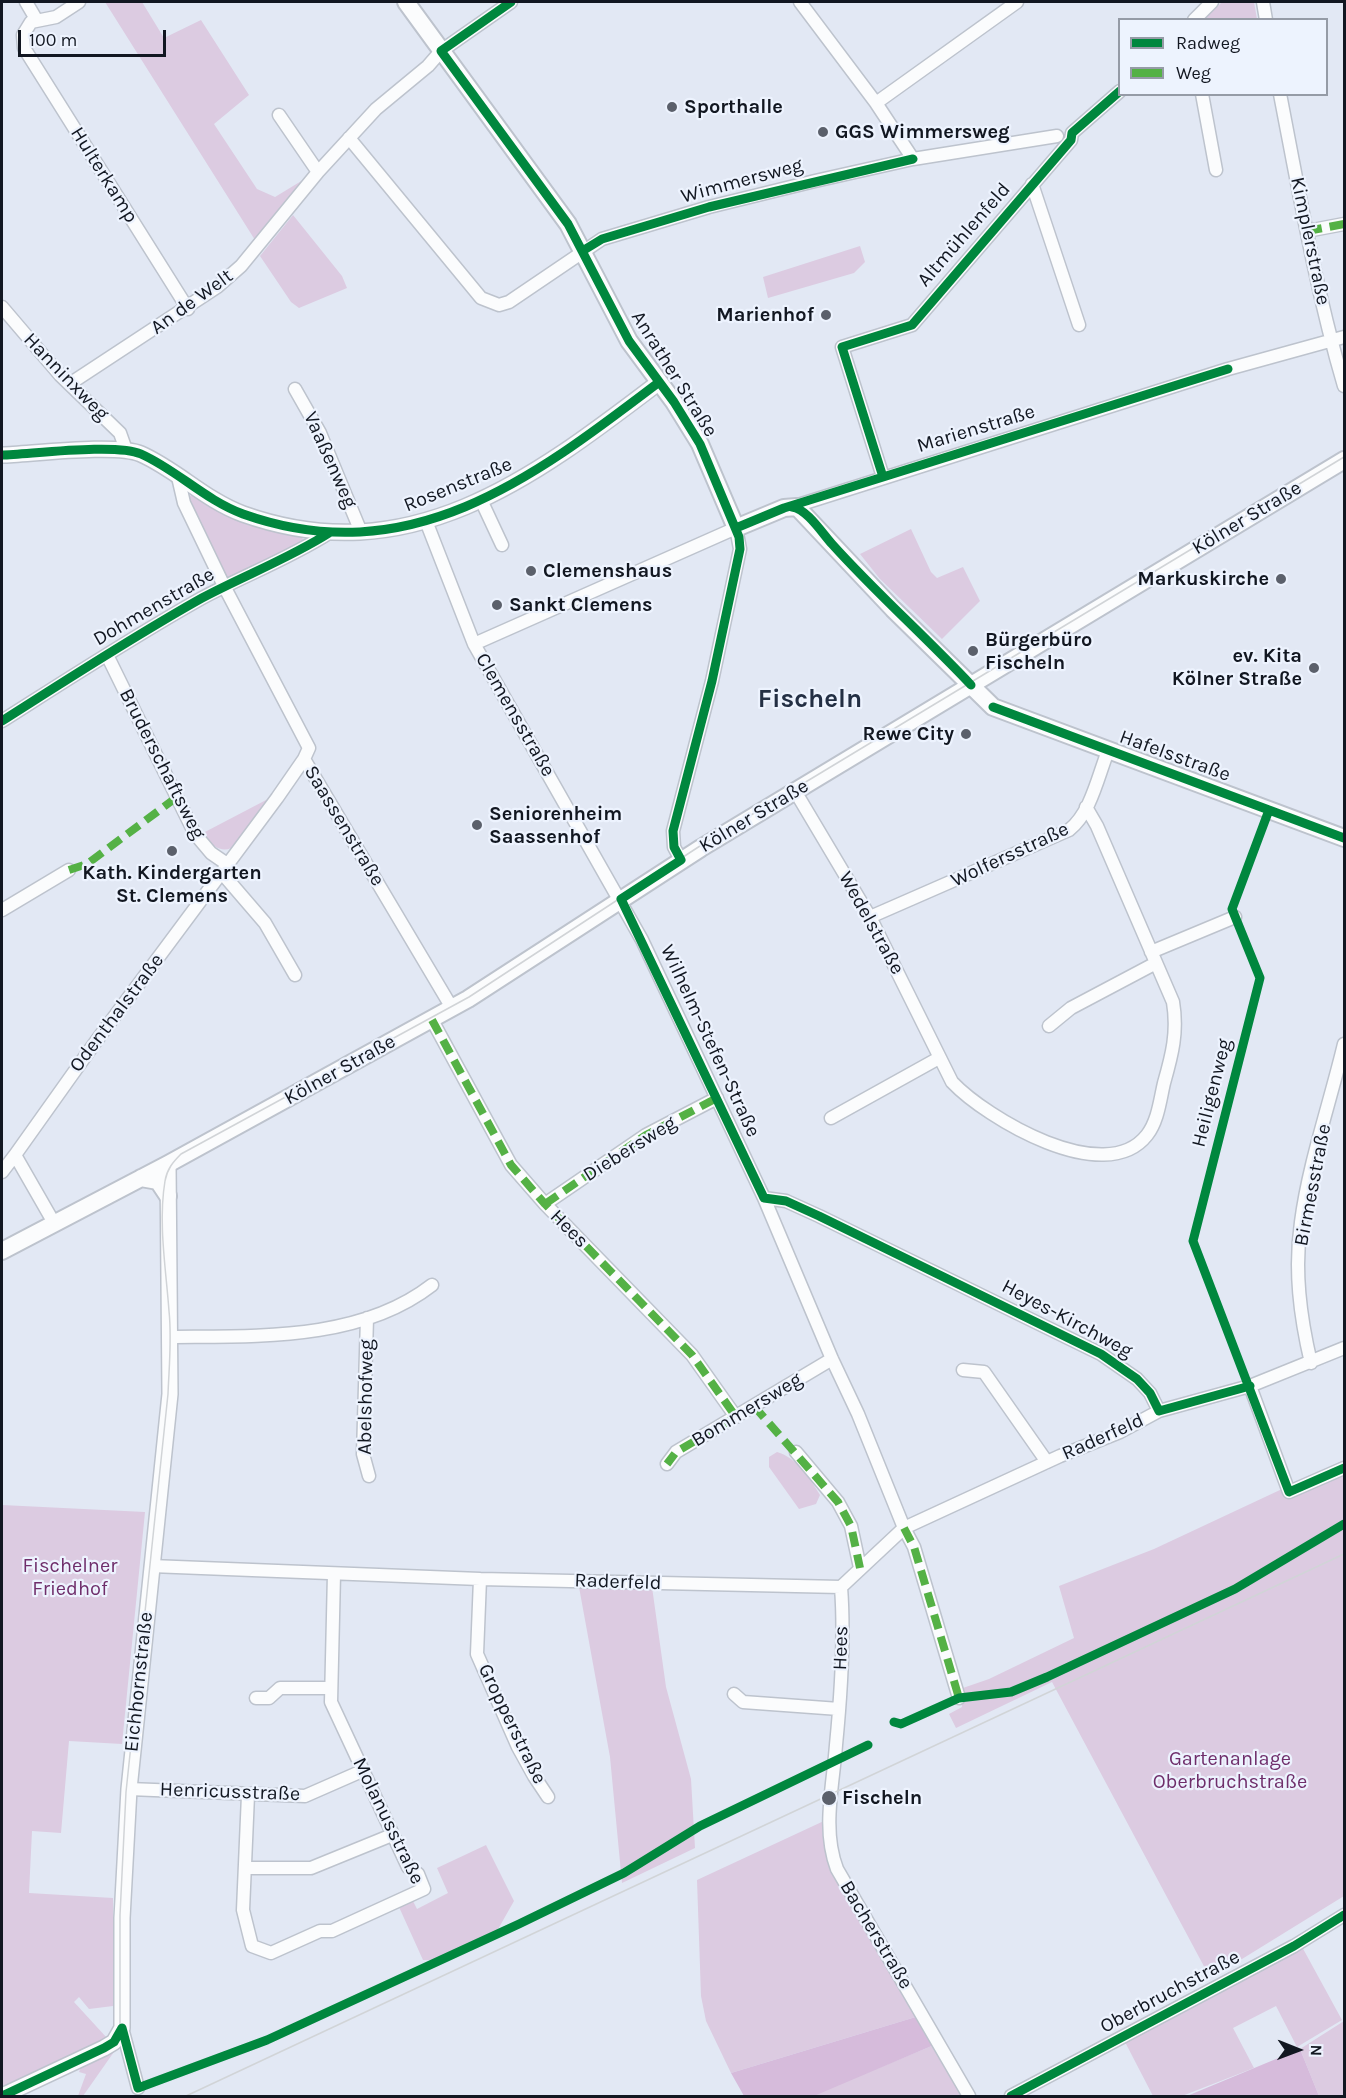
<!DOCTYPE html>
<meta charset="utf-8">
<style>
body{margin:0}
#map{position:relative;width:1346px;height:2098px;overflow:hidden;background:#e2e8f4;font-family:Karla,sans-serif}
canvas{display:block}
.frame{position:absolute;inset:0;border:3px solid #121721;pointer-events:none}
.legend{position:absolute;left:1118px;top:18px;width:210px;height:78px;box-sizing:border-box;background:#edf3fe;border:2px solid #959ba6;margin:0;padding:8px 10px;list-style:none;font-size:18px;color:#121721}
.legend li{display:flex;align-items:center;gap:12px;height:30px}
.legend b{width:30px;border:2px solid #959ba6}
.north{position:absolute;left:1268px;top:2020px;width:60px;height:60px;-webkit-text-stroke:4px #edf3fe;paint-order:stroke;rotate:91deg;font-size:16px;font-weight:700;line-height:24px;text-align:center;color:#121721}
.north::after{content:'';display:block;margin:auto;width:21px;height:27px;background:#121721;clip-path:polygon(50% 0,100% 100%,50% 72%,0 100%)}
.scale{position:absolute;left:18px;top:30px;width:148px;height:27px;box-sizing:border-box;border:3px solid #121721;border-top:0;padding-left:8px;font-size:18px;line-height:21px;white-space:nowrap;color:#121721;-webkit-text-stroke:4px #edf3fe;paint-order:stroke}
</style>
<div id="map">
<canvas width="1346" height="2098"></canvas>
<div class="frame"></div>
<ul class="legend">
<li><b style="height:8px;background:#00873e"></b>Radweg</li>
<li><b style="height:8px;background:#54b145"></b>Weg</li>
</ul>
<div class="north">N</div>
<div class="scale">100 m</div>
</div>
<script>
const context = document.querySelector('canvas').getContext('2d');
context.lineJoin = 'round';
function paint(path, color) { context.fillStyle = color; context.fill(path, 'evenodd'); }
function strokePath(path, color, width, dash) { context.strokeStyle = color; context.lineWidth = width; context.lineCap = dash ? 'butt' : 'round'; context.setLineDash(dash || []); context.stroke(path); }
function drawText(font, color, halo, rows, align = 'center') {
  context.font = font + ' Karla,sans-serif'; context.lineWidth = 4.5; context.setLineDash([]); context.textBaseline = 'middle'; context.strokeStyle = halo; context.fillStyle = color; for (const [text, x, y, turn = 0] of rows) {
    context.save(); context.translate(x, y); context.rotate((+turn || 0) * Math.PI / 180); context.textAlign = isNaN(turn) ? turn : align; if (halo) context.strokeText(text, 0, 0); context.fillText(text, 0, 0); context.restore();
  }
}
const green = new Path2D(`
 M 105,2 L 142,2 L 164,38 L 201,20 L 249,95 L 214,124 L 257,189 L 275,197 L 303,180 L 255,240 Z
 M 1222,2 L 1254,2 L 1257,19 L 1205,19 Z
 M 293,215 L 342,276 L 347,288 L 299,308 L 291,302 L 260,256 Z
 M 860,246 L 865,262 L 854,273 L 768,298 L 763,277 Z
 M 194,494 L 299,535 L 304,540 L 226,580 L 187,500 L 189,496 Z
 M 911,529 L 931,572 L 937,578 L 963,567 L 980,601 L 942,639 L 880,579 L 860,554 Z
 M 268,799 L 271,801 C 254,824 230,876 203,833 Z
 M 777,1452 C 797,1458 810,1478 820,1495 L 816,1504 L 799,1509 L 769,1467 L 769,1457 Z
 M 1344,1460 L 1344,1896 L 1242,1959 L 1207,1972 L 1052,1682 L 956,1728 L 949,1714 L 962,1707 L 960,1689 L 989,1679 L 1074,1638 L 1059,1586 L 1154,1549 Z
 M 2,1505 L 145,1512 L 122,1744 L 69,1741 L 61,1833 L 32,1831 L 29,1893 L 113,1898 L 113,2006 L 89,2009 L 79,1997 L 74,2002 L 107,2038 L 2,2087 Z
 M 579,1587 L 652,1587 L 666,1687 L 691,1779 L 695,1848 L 622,1883 L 610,1757 Z
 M 826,1820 L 827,1847 L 919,2016 L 731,2073 L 706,2021 L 701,1996 L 697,1880 Z
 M 486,1845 L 514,1901 L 497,1931 L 432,1960 L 423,1960 L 399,1907 L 413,1901 L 417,1909 L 448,1893 L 437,1868 Z
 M 1301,1945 L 1342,2020 L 1297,2047 L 1276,2006 L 1233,2028 L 1254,2068 L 1182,2096 L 1153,2096 L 1125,2042 Z
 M 1344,2021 L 1344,2096 L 1319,2096 L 1300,2049 Z
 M 934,2045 L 962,2096 L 814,2096 L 816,2094 Z
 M 116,2049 L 83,2096 L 78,2096 L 86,2074 L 79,2072 L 82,2065 Z`);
const forest = new Path2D(`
 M 919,2016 L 934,2045 L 814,2096 L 744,2096 L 731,2073 Z
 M 1300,2049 L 1319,2096 L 1187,2096 Z`);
const minor = new Path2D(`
 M 26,2 L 36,19
 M 79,2 L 56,17 L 31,22 L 23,35 L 24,48 L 188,309
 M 800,2 L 876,103 L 913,159
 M 1263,2 L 1266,20
 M 1194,20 L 1212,2
 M 1202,94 L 1216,170
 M 1280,94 C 1299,192 1316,291 1344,386
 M 876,103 L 1017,2
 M 279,115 L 318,172
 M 349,138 L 481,298 L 499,305 L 509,302 L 602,239 L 709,207 L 815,181 L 913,159 L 1057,136
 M 1032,184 L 1079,325
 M 1307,231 L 1344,224
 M 2,307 L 60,375 L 120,433 L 126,450
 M 71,383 L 217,287 L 241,266 L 318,172 L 376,109 L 428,66 L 441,51 L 511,2
 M 295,389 L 320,433 L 361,532
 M 883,477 L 842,347 L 912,325 L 1071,140 L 1072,133 L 1120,91
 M 481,500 L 502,545
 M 792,507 L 1228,369 L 1344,337
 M 426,521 L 474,644 L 642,940 L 764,1198 L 832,1359 L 858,1414 L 904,1528 L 914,1547 L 959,1698
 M 474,644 L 736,528 L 740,549 L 712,681 L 673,831 L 674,847 L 681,860
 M 107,655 L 195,834 L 211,853 L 227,864
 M 2,721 C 68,679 134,636 202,598 C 243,576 290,558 329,533
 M 304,759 L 452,1008
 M 795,791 L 870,917 L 952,1082 C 986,1118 1105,1189 1147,1135 C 1158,1121 1160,1100 1164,1083 C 1172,1055 1178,1032 1173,1002 L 1097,826 L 1086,807
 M 222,873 L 265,923 L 295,975
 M 2,910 L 69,870
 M 870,917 L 1069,830 C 1091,813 1098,776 1108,751
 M 1151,952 L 1235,917
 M 432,1020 L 511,1165 L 545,1204 L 692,1355 L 736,1417
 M 1049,1026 L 1071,1008 L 1156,963
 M 831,1118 L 939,1058
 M 2,1172 L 15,1155
 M 764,1198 L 786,1201 L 819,1216 L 1101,1354 L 1137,1379 L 1150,1393 L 1159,1411
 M 545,1204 L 646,1135 L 717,1098
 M 54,1223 L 15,1155 L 94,1044 L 277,798 L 304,759 L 309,748 L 224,586 L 184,503 L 178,477
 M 367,1318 L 363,1454 L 369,1476
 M 171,1337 C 257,1336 360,1341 432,1285
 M 1311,1363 C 1300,1316 1294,1270 1301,1222 C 1309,1162 1330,1103 1344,1044
 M 963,1370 L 984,1372 L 1047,1462
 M 1250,1386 L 1289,1492 L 1344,1468
 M 796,1452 L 838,1502 L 851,1526 L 860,1568
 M 667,1464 L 676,1452 L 832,1359
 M 151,1566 L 480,1579 L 841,1587 L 904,1528 L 1060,1456 L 1120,1432 L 1159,1411 L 1250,1386 L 1344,1348
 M 480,1579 L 477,1654 L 518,1747 L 534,1776 L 548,1797
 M 841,1587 C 845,1639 841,1694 836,1745 C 833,1786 822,1830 837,1869 L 969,2096
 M 734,1694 L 743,1702 L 839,1709
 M 256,1698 L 269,1698 L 280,1688 L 331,1688
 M 129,1789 L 305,1796 L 362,1771
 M 248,1795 L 243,1910 L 252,1946 L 271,1953 L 320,1931 L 332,1931 L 424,1889 L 418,1874 L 408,1867 L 331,1702 L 334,1574
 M 245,1868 L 311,1868 L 392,1835
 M 122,2028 L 138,2088
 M 1011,2096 L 1294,1946 L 1344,1915`);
const tertiary = new Path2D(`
 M 2,455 C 32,454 117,443 141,454 C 177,470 205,500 243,514 C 409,573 532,479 658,383
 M 2,2096 L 104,2048 L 114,2042 L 122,2028 L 122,1918 L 129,1789 L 170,1394 L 168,1164`);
const secondary = new Path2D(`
 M 406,2 L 568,224 L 629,341 L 674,402 L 700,444 L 736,528 L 784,508 L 797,507 L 893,609 L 993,707 L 1344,838
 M 141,1178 L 158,1181 L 168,1196
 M 2,1251 L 168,1164 L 468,999 L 701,848 L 1344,460`);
const tram = new Path2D(`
 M 2,2095 L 101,2048 L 114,2039 L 120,2028 L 120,1915 L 126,1792 L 168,1394 C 169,1367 172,1339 169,1311 C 166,1269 158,1223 165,1181 C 167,1169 173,1162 181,1154 L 469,997 L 703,844 L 1344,457
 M 186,2096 L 1344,1554`);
const quiet = new Path2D(`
 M 1307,231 L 1344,224
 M 69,870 L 87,864 L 177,797
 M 432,1020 L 511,1165 L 545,1204 L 692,1355 L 736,1417 L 676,1452 L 667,1464
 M 545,1204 L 646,1135 L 717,1098
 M 754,1406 L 838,1502 L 851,1526 L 860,1568
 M 904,1528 L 914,1547 L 959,1698`);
const cycleway = new Path2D(`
 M 511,2 L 441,51 L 568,224 L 629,341 L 674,402 L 700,444 L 739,537 L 740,549 L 712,681 L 673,831 L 674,847 L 681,860 L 621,899 L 764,1198 L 786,1201 L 819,1216 L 1101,1354 L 1137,1379 L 1150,1393 L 1159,1411 L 1250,1386
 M 584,250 L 602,239 L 709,207 L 913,159
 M 2,455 C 32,454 117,443 141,454 C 177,470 205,500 243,514 C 409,573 532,479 658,383
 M 883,477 L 842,347 L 912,325 L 1071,140 L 1072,133 L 1120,91
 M 792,507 C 807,509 822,533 832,544 C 876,593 926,637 971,685
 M 736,528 L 784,508 L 1228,369
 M 993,707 L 1344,838
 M 2,721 C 68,679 134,636 202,598 C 243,576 290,558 329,533
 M 1269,810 L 1232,909 L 1260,978 L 1193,1241 L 1289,1492 L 1344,1468
 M 894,1722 L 901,1724 L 959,1698 L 1011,1692 L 1047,1677 L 1235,1589 L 1344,1524
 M 122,2028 L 138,2088 L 267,2040 L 519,1924 L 624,1873 L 700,1826 L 868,1745
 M 2,2096 L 104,2048 L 114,2042 L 122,2028
 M 1011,2096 L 1294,1946 L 1344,1915`);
const markers = [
 [672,107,6,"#5b606b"],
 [823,132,6,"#5b606b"],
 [826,315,6,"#5b606b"],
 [531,571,6,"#5b606b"],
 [1281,579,6,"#5b606b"],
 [497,605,6,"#5b606b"],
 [973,651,6,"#5b606b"],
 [1314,668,6,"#5b606b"],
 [966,734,6,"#5b606b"],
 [477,825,6,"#5b606b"],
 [172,851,6,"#5b606b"],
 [829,1798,8,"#5b606b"]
];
const poiNames = [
 ["Sporthalle",684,107],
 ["GGS Wimmersweg",835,132],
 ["Marienhof",814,315,"right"],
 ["Clemenshaus",543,571],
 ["Markuskirche",1269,579,"right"],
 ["Sankt Clemens",509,605],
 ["Bürgerbüro",985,640],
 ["Fischeln",985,663],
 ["ev. Kita",1302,656,"right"],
 ["Kölner Straße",1302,679,"right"],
 ["Rewe City",954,734,"right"],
 ["Seniorenheim",489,814],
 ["Saassenhof",489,837],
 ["Kath. Kindergarten",172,873,"center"],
 ["St. Clemens",172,896,"center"],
 ["Fischeln",842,1798]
];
const streetNames = [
 ["Hulterkamp",104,175,58],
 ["Wimmersweg",742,181,-15],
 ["Altmühlenfeld",964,235,-49],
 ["Kimplerstraße",1310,241,78],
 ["An de Welt",192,302,-36],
 ["Anrather Straße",674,374,58],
 ["Hanninxweg",66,377,46],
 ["Marienstraße",976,429,-17],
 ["Vaaßenweg",330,460,66],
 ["Rosenstraße",458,485,-22],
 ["Kölner Straße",1247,518,-31],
 ["Dohmenstraße",154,607,-30],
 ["Clemensstraße",515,715,60],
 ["Hafelsstraße",1175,756,20],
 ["Bruderschaftsweg",162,764,63],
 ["Kölner Straße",754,816,-31],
 ["Saassenstraße",344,826,59],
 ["Wolfersstraße",1010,855,-25],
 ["Wedelstraße",871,923,61],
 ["Odenthalstraße",117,1013,-53],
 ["Wilhelm-Stefen-Straße",710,1041,65],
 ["Kölner Straße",340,1070,-29],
 ["Heiligenweg",1212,1093,-76],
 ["Diebersweg",630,1149,-32],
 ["Birmesstraße",1313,1185,-79],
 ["Hees",569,1229,45],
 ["Heyes-Kirchweg",1067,1319,28],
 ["Abelshofweg",366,1397,-89],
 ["Bommersweg",747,1410,-31],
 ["Raderfeld",1103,1437,-24],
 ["Raderfeld",618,1582,2],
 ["Hees",841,1648,-88],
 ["Eichhornstraße",139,1682,-84],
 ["Gropperstraße",512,1724,64],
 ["Henricusstraße",230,1792,2],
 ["Molanusstraße",388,1821,64],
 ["Bacherstraße",876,1935,59],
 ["Oberbruchstraße",1170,1992,-28]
];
const parkNames = [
 ["Fischelner",70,1566],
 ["Friedhof",70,1589],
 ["Gartenanlage",1230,1759],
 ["Oberbruchstraße",1230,1782]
];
const districtNames = [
 ["Fischeln",810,700]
];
paint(green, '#dccbe1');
paint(forest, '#d6bbdb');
strokePath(minor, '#bdc3cd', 15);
strokePath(tertiary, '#bdc3cd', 18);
strokePath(secondary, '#bdc3cd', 20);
strokePath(minor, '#fbfcfd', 12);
strokePath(tertiary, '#fbfcfd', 15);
strokePath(secondary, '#fbfcfd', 16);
strokePath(tram, '#d1d4d7', 1.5);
strokePath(quiet, '#54b145', 8, [15, 8]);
strokePath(cycleway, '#00873e', 9);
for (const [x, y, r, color] of markers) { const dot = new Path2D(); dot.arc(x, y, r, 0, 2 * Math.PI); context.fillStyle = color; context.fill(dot); strokePath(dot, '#edf3fe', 2); }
drawText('bold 20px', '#121721', '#edf3fe', poiNames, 'left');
drawText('20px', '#121721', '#edf3fe', streetNames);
drawText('20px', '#6f2e6b', '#edf3fe', parkNames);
drawText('bold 26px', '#232f44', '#edf3fe', districtNames);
</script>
